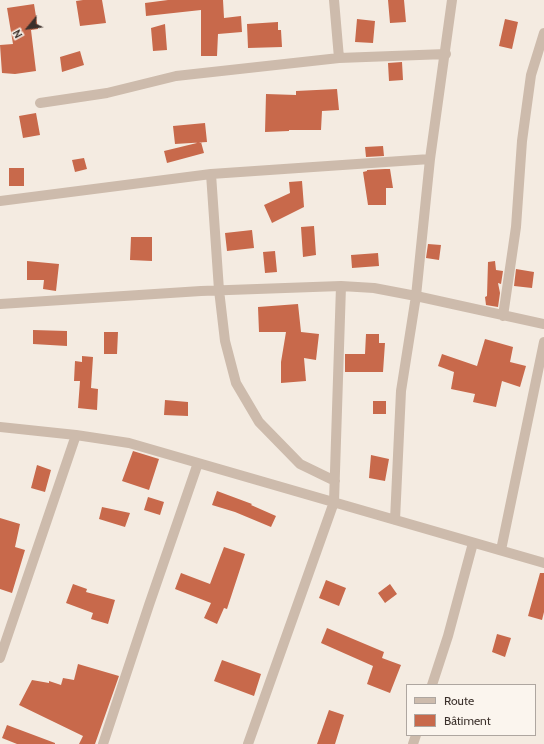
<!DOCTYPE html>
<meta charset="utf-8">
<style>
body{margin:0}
#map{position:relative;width:544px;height:744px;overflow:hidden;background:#f4ebe1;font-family:Cabin,sans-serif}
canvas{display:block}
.legend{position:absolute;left:406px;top:684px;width:130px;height:52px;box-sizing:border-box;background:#fbf5ee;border:1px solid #aea6a0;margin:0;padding:5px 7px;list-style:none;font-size:12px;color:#3b302b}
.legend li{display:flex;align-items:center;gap:8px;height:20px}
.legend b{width:20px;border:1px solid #aea6a0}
.north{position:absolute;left:8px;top:8px;width:40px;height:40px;-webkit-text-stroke:3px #fbf5ee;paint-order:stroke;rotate:241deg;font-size:11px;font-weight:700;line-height:16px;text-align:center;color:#3b302b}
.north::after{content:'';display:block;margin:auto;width:14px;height:18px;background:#3b302b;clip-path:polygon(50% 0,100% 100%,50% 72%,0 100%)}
</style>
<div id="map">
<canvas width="544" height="744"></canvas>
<ul class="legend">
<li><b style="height:5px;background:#cdbbac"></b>Route</li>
<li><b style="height:11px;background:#c8694b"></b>Bâtiment</li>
</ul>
<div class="north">N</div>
</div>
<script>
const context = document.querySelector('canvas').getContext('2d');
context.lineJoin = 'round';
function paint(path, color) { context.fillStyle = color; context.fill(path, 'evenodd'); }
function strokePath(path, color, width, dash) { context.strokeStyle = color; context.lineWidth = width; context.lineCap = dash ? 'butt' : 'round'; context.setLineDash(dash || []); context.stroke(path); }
const building = new Path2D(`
 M 83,0 L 102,0 L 106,23 L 80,26 L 76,1 Z
 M 168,0 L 223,0 L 224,18 L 241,16 L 242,32 L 218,34 L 217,56 L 201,56 L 201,10 L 146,16 L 145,3 Z
 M 388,0 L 404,0 L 406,22 L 390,23 Z
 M 34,4 L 38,29 L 31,30 L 36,71 L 15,74 L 2,73 L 0,45 L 13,44 L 7,8 Z
 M 357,19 L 375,21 L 373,43 L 355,42 Z
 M 505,19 L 518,22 L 512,49 L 499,46 Z
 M 278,22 L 278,30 L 281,30 L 282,47 L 248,48 L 247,24 Z
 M 165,24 L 167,50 L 153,51 L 151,28 Z
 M 80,51 L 84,65 L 62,72 L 60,57 Z
 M 402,62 L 403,80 L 389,81 L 388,63 Z
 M 337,89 L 339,110 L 322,111 L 321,130 L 289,130 L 289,131 L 265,132 L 266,94 L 296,95 L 296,91 Z
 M 36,113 L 40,135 L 23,138 L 19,116 Z
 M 205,123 L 207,142 L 175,144 L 173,126 Z
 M 201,142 L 204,153 L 167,163 L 164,151 Z
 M 383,146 L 384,156 L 366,157 L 365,147 Z
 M 84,158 L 87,169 L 75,172 L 72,160 Z
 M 9,168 L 24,168 L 24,186 L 9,186 Z
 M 385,169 L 390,169 L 393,188 L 386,188 L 386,205 L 368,205 L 363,172 L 367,171 L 367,170 Z
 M 302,181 L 304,207 L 272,223 L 264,205 L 290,193 L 289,182 Z
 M 314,226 L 316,255 L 303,257 L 301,227 Z
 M 252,230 L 254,248 L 227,251 L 225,233 Z
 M 131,237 L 152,237 L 152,261 L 130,260 Z
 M 428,244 L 441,245 L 439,260 L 426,258 Z
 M 275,251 L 277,272 L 265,273 L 263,252 Z
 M 378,253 L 379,266 L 352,268 L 351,255 Z
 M 27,261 L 59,264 L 56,291 L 43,289 L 44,280 L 27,280 Z
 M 495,261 L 496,270 L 503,271 L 501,284 L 498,283 L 500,293 L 498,307 L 486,305 L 485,297 L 487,296 L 488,262 Z
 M 516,269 L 534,272 L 532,288 L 514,286 Z
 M 298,304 L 301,332 L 319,334 L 316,360 L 304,358 L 306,381 L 281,383 L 281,362 L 286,332 L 259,332 L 258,307 Z
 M 33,330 L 67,331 L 67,346 L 33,344 Z
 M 104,332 L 118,332 L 117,354 L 104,354 Z
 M 366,334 L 379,334 L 379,343 L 385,343 L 383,372 L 345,372 L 345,354 L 365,354 Z
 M 485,339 L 513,347 L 510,362 L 526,366 L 520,387 L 502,381 L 496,407 L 473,402 L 475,394 L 451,389 L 454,372 L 438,366 L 442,354 L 477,366 Z
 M 82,356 L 93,357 L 91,388 L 98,389 L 97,410 L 78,408 L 80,381 L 74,381 L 75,361 L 82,362 Z
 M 165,400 L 188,402 L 188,416 L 164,415 Z
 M 373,401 L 386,401 L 386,414 L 373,414 Z
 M 133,451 L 159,459 L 149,490 L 122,481 Z
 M 371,455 L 389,459 L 385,481 L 369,478 Z
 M 37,465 L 51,470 L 45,492 L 31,488 Z
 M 217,491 L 252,504 L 251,505 L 276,516 L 271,527 L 235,512 L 212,505 Z
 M 148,497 L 164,502 L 160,515 L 144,510 Z
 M 102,507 L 130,513 L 125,527 L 99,519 Z
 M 0,518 L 20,524 L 15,547 L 25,550 L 12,593 L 0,589 Z
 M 224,547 L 245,554 L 227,609 L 224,608 L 217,624 L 204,618 L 211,603 L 175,589 L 181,573 L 210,584 Z
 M 540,573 L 544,573 L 544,612 L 542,620 L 528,616 Z
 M 326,580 L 346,588 L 339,606 L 319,598 Z
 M 73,584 L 87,589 L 86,592 L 115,600 L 108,624 L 91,619 L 93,613 L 66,603 Z
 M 390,584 L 397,594 L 385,603 L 378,593 Z
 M 327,628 L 384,652 L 382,658 L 401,665 L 390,693 L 367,684 L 373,666 L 321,643 Z
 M 497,634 L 511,638 L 505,657 L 492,652 Z
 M 222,660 L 261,674 L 254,696 L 214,681 Z
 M 78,664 L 119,676 L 95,744 L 79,744 L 83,736 L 19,705 L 32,680 L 49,683 L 49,681 L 61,685 L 63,678 L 74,680 Z
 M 329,710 L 344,715 L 335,744 L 317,744 Z
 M 7,725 L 55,743 L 55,744 L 17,744 L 2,738 Z`);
const minor = new Path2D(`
 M 334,0 L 339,58
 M 40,103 L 107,93 L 176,76 L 339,58 L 446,54
 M 211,174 L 219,290 L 225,341 L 236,383 L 259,422 L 300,464 L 335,481
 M 0,201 L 211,174 L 430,159
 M 0,304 L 201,291 L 341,286 L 374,288 L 416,296 L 544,324
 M 503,316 L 516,227 L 522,141 L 531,75 L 544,33
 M 0,427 L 76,435 L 129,443 L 544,563
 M 395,520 L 401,391 L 416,296 L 430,159 L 452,0
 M 501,550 L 544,342
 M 0,658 L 76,435
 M 432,685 L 448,636 L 473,543
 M 103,744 L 149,605 L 198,463
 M 248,744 L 334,502 L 341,286
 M 413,744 L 416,735`);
paint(building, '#c8694b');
strokePath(minor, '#cdbbac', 10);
</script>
